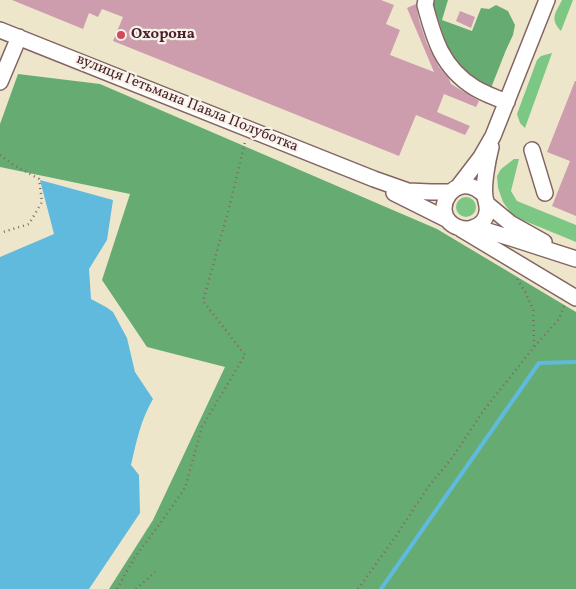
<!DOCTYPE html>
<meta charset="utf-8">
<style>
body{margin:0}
canvas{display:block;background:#eee6cb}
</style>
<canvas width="576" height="589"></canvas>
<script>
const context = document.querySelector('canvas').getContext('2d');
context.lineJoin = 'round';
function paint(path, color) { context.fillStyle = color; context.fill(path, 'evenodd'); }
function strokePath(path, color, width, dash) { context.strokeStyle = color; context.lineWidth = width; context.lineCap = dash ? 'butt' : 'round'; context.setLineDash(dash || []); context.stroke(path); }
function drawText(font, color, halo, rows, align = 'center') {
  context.font = font + ' Vollkorn,serif'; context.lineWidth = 4.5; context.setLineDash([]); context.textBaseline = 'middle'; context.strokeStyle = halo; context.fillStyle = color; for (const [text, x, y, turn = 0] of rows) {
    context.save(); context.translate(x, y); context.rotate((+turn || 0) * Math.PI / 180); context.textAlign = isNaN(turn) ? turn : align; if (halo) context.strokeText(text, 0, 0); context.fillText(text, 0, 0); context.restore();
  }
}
const green = new Path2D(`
 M 562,0 L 573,0 L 561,31 C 549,18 556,13 562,0 Z
 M 552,53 L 525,128 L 520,123 L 517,114 L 537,60 L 541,56 Z
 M 514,159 L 519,159 L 511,191 L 517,201 L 576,225 L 576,242 L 520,219 L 511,213 L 503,202 L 498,188 L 497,176 L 501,169 Z
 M456 207a10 10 0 1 1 20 0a10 10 0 1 1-20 0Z`);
const forest = new Path2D(`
 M 432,0 L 448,0 L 442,20 L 472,31 L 481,8 L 489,9 L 496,5 L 508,11 L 515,25 L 513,35 L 506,50 L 491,88 L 476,82 L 456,65 L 447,47 Z
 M 18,74 L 100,84 L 437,229 L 576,312 L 576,589 L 109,589 L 153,520 L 225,367 L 147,347 L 102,280 L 130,194 L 0,167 L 0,124 Z`);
const water = new Path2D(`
 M 40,180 L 113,200 L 107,240 L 89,269 L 91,299 L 106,307 L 113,312 L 127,338 L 135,372 L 153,399 C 141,419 136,443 131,465 L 139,475 L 140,513 L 89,589 L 0,589 L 0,257 L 54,234 Z`);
const stream = new Path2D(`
 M 381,589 L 539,363 L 576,362`);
const building = new Path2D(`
 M 12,0 L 381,0 L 394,5 L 386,24 L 400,30 L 390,55 L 434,72 L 407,8 L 416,4 L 419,20 L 427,44 L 439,67 L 449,79 L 451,84 L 479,101 L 476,107 L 444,94 L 437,112 L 470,126 L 465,135 L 416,115 L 399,156 L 113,41 L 123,17 L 102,9 L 98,17 L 89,13 L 83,29 Z
 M 460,11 L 475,17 L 471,28 L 456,21 Z
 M 575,81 L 576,81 L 576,216 L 552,206 L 570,161 L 547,152 Z`);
const path = new Path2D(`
 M 0,155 L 12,164 L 39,179 L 42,202 L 29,224 L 0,233
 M 517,279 L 525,292 L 533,309 L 534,347
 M 117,589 L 135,557 L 159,525 L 185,488 L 202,427 L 245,355 L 203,301 L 229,208 L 245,142
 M 136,589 L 155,572
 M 358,589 L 396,536 L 428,487 L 452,458 L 484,410 L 534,347 L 559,319 L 564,306`);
const minor = new Path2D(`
 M 426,0 L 425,5 C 434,39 442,68 475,88 C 485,94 496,98 507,102
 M 0,30 L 374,179 L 408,191 L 431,192 L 451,192
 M 0,82 L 19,37
 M 532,150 L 545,193
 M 458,187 L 481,157 L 493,136 L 547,0
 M 394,193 L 448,220
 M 485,196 C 457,165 426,213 457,227 C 462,229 467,230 472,228 C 480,226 486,220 487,212 C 488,206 486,202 485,197 C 483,184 488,159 491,147
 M 487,204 L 510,223 L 544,242
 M 475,227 L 514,239 L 576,259
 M 461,229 L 576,298`);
const markers = [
 [121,35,5,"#d1495b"]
];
const poiNames = [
 ["Охорона",131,35]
];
const streetNames = [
 ["вулиця Гетьмана Павла Полуботка",187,104,22]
];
paint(green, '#7dc784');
paint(forest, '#66ac72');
paint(water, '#5fbadd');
strokePath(stream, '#5fbadd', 4);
paint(building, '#cd9dae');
strokePath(minor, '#836563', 18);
strokePath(path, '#836563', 2.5, [1, 4]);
strokePath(minor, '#fff', 15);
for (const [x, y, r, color] of markers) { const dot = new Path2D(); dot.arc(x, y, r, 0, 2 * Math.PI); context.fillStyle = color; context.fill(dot); strokePath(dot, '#f7f3e8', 2); }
drawText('bold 15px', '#4a1f2b', '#f7f3e8', poiNames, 'left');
drawText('15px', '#4a1f2b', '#f7f3e8', streetNames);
</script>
